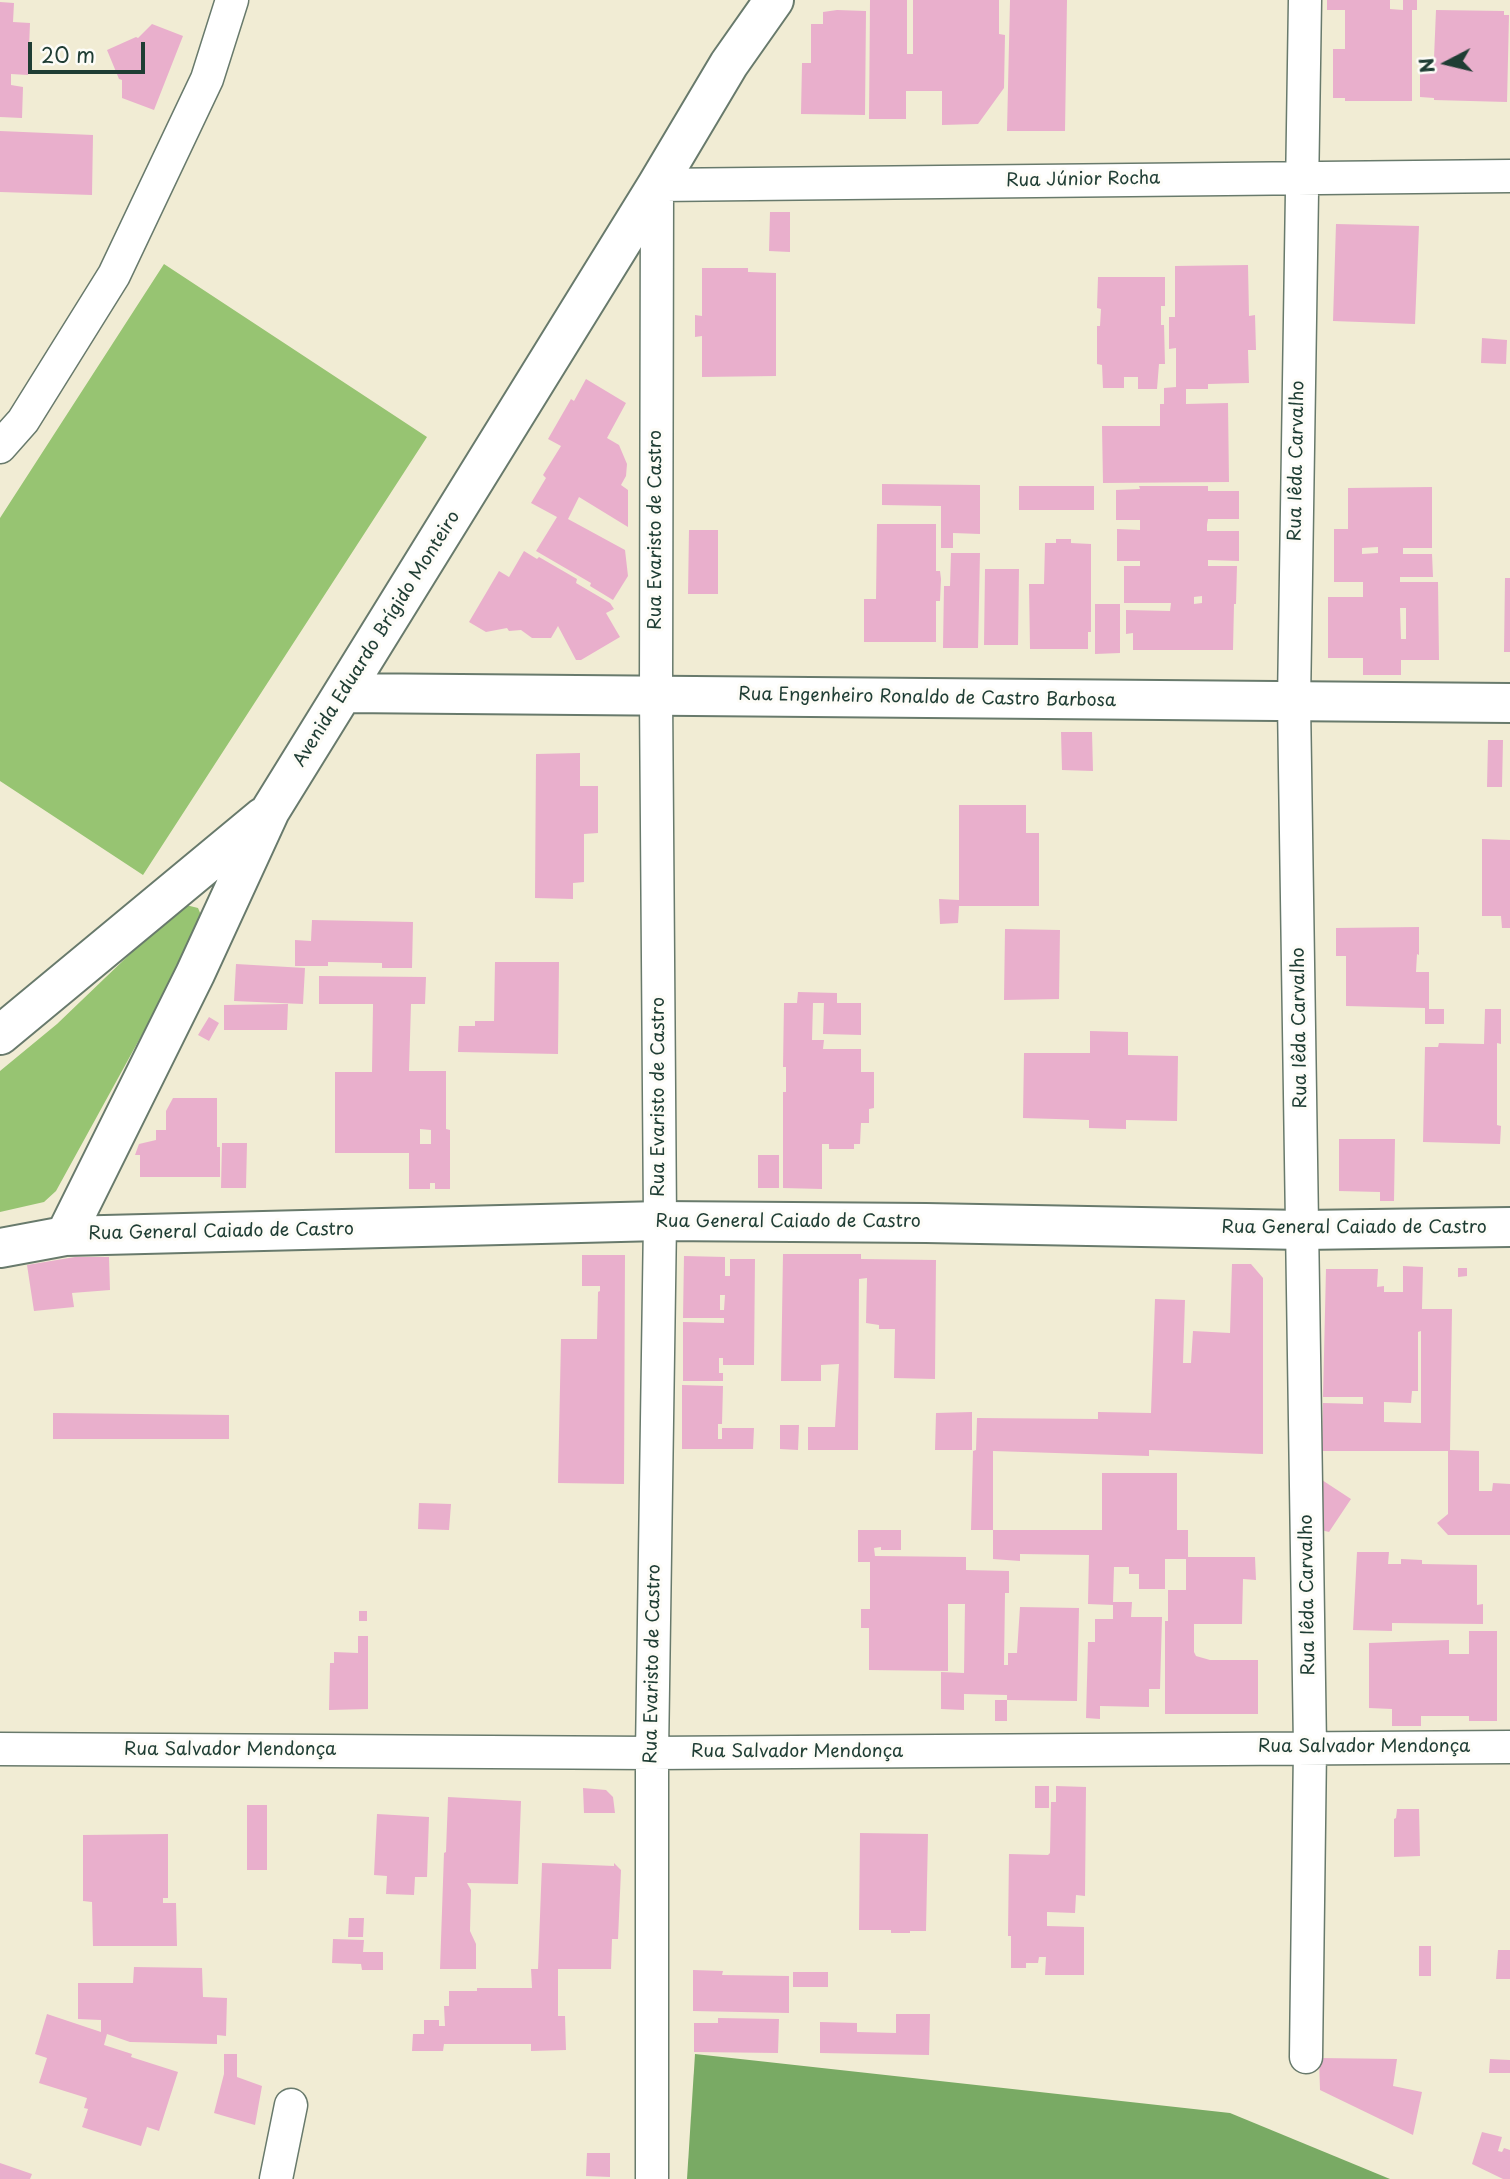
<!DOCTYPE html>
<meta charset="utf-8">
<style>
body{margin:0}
#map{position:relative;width:1510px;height:2179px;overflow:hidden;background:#f1ecd4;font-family:"Playpen Sans",sans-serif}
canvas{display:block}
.north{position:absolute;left:1412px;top:28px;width:70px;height:70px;-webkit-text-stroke:5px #fdfcf7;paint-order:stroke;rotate:263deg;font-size:19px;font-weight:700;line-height:28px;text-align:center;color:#1f3d34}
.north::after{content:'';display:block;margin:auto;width:24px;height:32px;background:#1f3d34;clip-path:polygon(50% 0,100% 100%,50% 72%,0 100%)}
.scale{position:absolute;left:28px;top:42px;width:117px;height:32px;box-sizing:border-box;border:4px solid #1f3d34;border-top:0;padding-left:9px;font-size:21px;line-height:24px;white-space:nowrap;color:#1f3d34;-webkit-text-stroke:5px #fdfcf7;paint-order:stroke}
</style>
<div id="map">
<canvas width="1510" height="2179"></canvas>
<div class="north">N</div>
<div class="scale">20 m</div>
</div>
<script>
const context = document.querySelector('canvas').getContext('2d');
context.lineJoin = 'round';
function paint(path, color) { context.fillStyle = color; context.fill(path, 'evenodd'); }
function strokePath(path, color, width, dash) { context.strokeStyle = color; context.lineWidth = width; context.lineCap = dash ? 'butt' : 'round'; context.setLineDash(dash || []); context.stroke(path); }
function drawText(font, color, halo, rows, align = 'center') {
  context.font = font + ' "Playpen Sans",sans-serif'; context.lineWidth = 6; context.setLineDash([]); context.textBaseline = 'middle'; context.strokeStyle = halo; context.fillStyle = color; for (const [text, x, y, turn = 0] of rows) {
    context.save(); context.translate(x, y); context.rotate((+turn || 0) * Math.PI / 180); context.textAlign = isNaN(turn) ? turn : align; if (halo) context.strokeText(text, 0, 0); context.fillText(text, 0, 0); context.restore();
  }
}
const green = new Path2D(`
 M 164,264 L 427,437 L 143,875 L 0,781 L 0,518 Z
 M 186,905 L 198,908 L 201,915 L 200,929 L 56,1191 L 44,1202 L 0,1212 L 0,1071 L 57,1024 L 154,931 Z`);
const forest = new Path2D(`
 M 695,2054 L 1230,2113 L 1390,2179 L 687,2179 Z`);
const building = new Path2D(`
 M 870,0 L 907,0 L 907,54 L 913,54 L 913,0 L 999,0 L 999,34 L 1005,35 L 1004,88 L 978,124 L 942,125 L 942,91 L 906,91 L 906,119 L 869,119 Z
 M 1010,0 L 1067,0 L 1065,131 L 1007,131 Z
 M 1327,0 L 1390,0 L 1390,9 L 1403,10 L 1403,0 L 1417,0 L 1417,10 L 1412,10 L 1412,101 L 1345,101 L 1345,98 L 1333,98 L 1333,49 L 1345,49 L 1345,10 L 1327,10 Z
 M 0,2 L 14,3 L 13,22 L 30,23 L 28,75 L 11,74 L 11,85 L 23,87 L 22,118 L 0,117 Z
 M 837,10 L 866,11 L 865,115 L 801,114 L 802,63 L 811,63 L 811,24 L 823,24 L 823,12 Z
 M 1436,10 L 1504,11 L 1504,15 L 1509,15 L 1507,102 L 1434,100 L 1434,98 L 1420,97 L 1420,58 L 1434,58 Z
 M 152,24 L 183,36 L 154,110 L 122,98 L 122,80 L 119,79 L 107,50 L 136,37 L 138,38 Z
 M 0,131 L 93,135 L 92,195 L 0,192 Z
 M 770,212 L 790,212 L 790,252 L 769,251 Z
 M 1336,224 L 1419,226 L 1415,324 L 1333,321 Z
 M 1248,265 L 1249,316 L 1255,315 L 1256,350 L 1248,350 L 1249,383 L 1208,384 L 1208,389 L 1186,389 L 1186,404 L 1228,403 L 1229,482 L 1103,483 L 1102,426 L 1160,426 L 1160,404 L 1164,404 L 1164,388 L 1176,387 L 1176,348 L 1169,349 L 1169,317 L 1175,317 L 1175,266 Z
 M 702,268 L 748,268 L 748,272 L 776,273 L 776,376 L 702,377 L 702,336 L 695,337 L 695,315 L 702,316 Z
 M 1098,277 L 1165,277 L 1165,306 L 1161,306 L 1161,325 L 1164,325 L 1165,364 L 1159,364 L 1157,389 L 1138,389 L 1138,377 L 1124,377 L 1124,388 L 1103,388 L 1102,365 L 1097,364 L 1097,326 L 1100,326 L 1101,309 L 1097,308 Z
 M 1482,338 L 1507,340 L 1506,364 L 1481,363 Z
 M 586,379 L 626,403 L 607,438 L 619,445 L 627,464 L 626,476 L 621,485 L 628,490 L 628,527 L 579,497 L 568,519 L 625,550 L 628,576 L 613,600 L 590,586 L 591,583 L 536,551 L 557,517 L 531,503 L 546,478 L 543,475 L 561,446 L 548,439 L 571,399 L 574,401 Z
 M 882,484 L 980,485 L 980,534 L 953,533 L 953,548 L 941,548 L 941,506 L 882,505 Z
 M 1019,486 L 1094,486 L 1094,510 L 1019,510 Z
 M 1139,486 L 1208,486 L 1208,491 L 1239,491 L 1239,519 L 1208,519 L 1207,525 L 1207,531 L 1239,531 L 1239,561 L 1208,560 L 1208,566 L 1237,566 L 1236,604 L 1234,604 L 1233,650 L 1133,650 L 1133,633 L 1126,634 L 1126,610 L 1170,611 L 1171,603 L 1124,603 L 1124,566 L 1140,566 L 1140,561 L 1117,561 L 1117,529 L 1140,530 L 1140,520 L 1116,520 L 1116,490 L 1140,489 ZM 1202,596 L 1202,603 L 1194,604 L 1194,597 Z
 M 1432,487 L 1432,548 L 1403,548 L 1403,554 L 1432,554 L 1433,577 L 1400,577 L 1400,582 L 1438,582 L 1439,660 L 1401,660 L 1401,675 L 1363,675 L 1363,658 L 1328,658 L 1328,597 L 1363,597 L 1363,582 L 1334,582 L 1334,529 L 1348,529 L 1348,488 ZM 1378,547 L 1378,553 L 1362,554 L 1362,548 ZM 1400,608 L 1406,608 L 1406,639 L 1401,639 Z
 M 877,524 L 936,524 L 936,571 L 940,571 L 941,579 L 940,601 L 936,601 L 936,642 L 864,642 L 864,599 L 876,599 Z
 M 689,530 L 718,530 L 718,594 L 688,594 Z
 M 1056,539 L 1071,539 L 1071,543 L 1091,544 L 1091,632 L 1088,632 L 1088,649 L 1030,649 L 1029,584 L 1044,584 L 1045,543 L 1056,543 Z
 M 524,551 L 537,559 L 539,557 L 577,579 L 576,583 L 610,603 L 614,609 L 606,613 L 620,637 L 581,660 L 576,660 L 558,626 L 551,638 L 532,638 L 521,630 L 509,631 L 507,628 L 486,632 L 469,622 L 499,571 L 509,577 Z
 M 951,553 L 980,553 L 978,648 L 943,648 L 944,586 L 950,586 Z
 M 985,569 L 1019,569 L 1018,645 L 984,645 Z
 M 1505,578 L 1510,578 L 1510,652 L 1504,652 Z
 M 1095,604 L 1120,604 L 1120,653 L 1095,654 Z
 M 1061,732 L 1092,732 L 1093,771 L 1062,770 Z
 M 1488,740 L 1503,740 L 1502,787 L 1487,787 Z
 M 580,753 L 580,786 L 598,786 L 598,833 L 584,834 L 584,882 L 573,883 L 573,899 L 535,898 L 536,754 Z
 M 959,805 L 1026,805 L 1026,833 L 1039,833 L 1039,906 L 959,906 L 958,923 L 940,924 L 939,899 L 959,900 Z
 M 1482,839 L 1510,840 L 1510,928 L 1502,928 L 1501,916 L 1482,916 Z
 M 312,920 L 413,922 L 412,968 L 382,968 L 382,963 L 328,962 L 328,966 L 295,966 L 295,940 L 311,941 Z
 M 1419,927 L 1419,955 L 1417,954 L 1416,972 L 1429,972 L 1429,1009 L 1444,1009 L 1444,1024 L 1425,1024 L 1425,1008 L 1346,1006 L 1346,956 L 1336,956 L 1336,928 Z
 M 1005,929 L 1060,930 L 1059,999 L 1004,1000 Z
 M 495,962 L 559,962 L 558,1054 L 458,1052 L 459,1026 L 475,1026 L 475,1021 L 494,1021 Z
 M 236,964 L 305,968 L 303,1004 L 234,1001 Z
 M 319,976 L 426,977 L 425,1004 L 411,1004 L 409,1071 L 446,1071 L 446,1129 L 450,1130 L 450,1189 L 435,1189 L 435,1183 L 430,1183 L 430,1189 L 409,1189 L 409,1153 L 335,1153 L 335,1072 L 372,1072 L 373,1006 L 373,1004 L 319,1004 ZM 420,1129 L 431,1130 L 431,1144 L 420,1144 Z
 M 798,992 L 837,993 L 837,1003 L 861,1003 L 861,1035 L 823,1034 L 824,1003 L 813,1003 L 812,1040 L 824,1040 L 823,1049 L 861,1049 L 861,1072 L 874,1072 L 874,1108 L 869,1109 L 869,1123 L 861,1123 L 860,1144 L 854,1144 L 854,1149 L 829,1149 L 829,1144 L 822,1144 L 822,1189 L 783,1188 L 783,1092 L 786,1092 L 786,1067 L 783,1067 L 784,1003 L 797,1003 Z
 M 288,1004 L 287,1030 L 224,1030 L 224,1005 Z
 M 1485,1009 L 1501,1009 L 1501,1044 L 1497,1043 L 1497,1125 L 1501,1126 L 1500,1144 L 1423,1142 L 1425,1047 L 1438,1047 L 1439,1043 L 1484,1044 Z
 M 209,1017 L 219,1023 L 209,1041 L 198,1035 Z
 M 1090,1031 L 1128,1032 L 1128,1055 L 1178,1056 L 1177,1121 L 1126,1120 L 1126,1129 L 1089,1128 L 1089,1120 L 1023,1118 L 1024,1053 L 1090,1053 Z
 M 173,1098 L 217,1098 L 217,1147 L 220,1147 L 220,1177 L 140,1177 L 140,1155 L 135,1155 L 139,1144 L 156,1140 L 156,1130 L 166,1130 L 166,1111 Z
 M 1339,1139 L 1395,1139 L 1394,1201 L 1380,1201 L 1380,1192 L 1339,1191 Z
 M 222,1143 L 247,1143 L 246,1188 L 221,1188 Z
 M 758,1155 L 779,1155 L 779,1188 L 758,1188 Z
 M 783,1254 L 861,1254 L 861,1259 L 936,1260 L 935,1379 L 894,1378 L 895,1329 L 879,1329 L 879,1325 L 866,1323 L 867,1278 L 859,1279 L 858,1450 L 808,1450 L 808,1427 L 835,1427 L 839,1364 L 821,1365 L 821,1381 L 781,1381 Z
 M 582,1255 L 625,1255 L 624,1484 L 558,1483 L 561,1339 L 597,1339 L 598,1292 L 600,1291 L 600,1286 L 582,1286 Z
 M 684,1256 L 725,1257 L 725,1276 L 730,1276 L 730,1259 L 755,1259 L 754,1365 L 723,1365 L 723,1358 L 719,1358 L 719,1373 L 723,1373 L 723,1381 L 683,1381 L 683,1322 L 724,1323 L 724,1318 L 683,1318 ZM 720,1295 L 725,1295 L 724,1310 L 720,1310 Z
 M 75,1257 L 109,1257 L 110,1290 L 72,1293 L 74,1307 L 34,1311 L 27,1265 Z
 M 1232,1264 L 1251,1264 L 1263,1278 L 1263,1454 L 1149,1450 L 1149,1456 L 993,1451 L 993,1530 L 971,1530 L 973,1451 L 976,1450 L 977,1418 L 1098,1419 L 1098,1412 L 1151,1413 L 1155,1299 L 1185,1300 L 1183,1363 L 1191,1363 L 1193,1331 L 1230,1333 Z
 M 1403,1266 L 1423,1267 L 1422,1309 L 1452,1309 L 1450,1450 L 1479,1451 L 1479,1491 L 1492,1491 L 1493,1483 L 1510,1484 L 1510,1535 L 1448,1535 L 1437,1523 L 1448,1514 L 1448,1451 L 1322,1451 L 1323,1403 L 1363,1404 L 1363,1397 L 1323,1397 L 1326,1269 L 1378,1269 L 1377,1287 L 1384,1286 L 1384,1292 L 1403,1292 ZM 1421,1331 L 1421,1423 L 1384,1422 L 1384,1402 L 1411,1403 L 1412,1391 L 1418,1391 L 1418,1332 Z
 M 1458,1268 L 1467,1268 L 1467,1276 L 1458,1277 Z
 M 682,1385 L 723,1386 L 722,1424 L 718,1424 L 718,1439 L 722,1439 L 722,1428 L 754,1428 L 753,1449 L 682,1449 Z
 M 972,1412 L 972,1450 L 935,1450 L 936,1413 Z
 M 53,1413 L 229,1415 L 229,1439 L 53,1439 Z
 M 780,1425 L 799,1425 L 798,1450 L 780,1449 Z
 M 1102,1473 L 1177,1473 L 1177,1530 L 1188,1530 L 1188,1557 L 1255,1557 L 1256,1580 L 1243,1579 L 1242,1624 L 1194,1624 L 1194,1652 L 1196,1656 L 1210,1660 L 1258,1660 L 1258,1714 L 1165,1714 L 1165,1621 L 1168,1621 L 1168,1590 L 1186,1590 L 1186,1559 L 1165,1559 L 1165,1589 L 1139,1589 L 1139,1574 L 1129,1574 L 1129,1567 L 1114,1567 L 1113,1602 L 1132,1602 L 1131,1617 L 1162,1617 L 1160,1689 L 1149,1689 L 1149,1707 L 1100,1706 L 1100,1719 L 1086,1718 L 1088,1642 L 1095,1642 L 1095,1619 L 1113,1619 L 1113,1605 L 1088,1604 L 1089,1555 L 1020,1554 L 1020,1561 L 993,1559 L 993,1530 L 1102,1530 Z
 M 1322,1480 L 1351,1499 L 1329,1532 L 1321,1530 Z
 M 419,1503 L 451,1504 L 449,1530 L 418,1529 Z
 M 858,1530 L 901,1530 L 901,1550 L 881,1550 L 881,1547 L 874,1548 L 875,1556 L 966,1557 L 966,1570 L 1009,1571 L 1009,1593 L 1005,1593 L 1004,1665 L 1008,1665 L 1008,1653 L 1017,1653 L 1020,1607 L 1079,1608 L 1077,1701 L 1007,1700 L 1007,1695 L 964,1694 L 964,1710 L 941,1709 L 941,1672 L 964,1673 L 965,1604 L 948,1604 L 948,1671 L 869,1670 L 869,1628 L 861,1628 L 861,1609 L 870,1609 L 870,1562 L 858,1562 Z
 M 1357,1552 L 1389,1552 L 1388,1564 L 1401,1564 L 1401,1559 L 1422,1560 L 1422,1564 L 1477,1565 L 1477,1605 L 1483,1604 L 1483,1624 L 1392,1623 L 1392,1631 L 1353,1630 Z
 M 359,1611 L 367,1611 L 367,1621 L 359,1621 Z
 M 1469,1631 L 1497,1631 L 1497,1721 L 1469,1721 L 1469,1716 L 1421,1716 L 1421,1726 L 1392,1726 L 1392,1709 L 1369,1708 L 1369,1643 L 1449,1640 L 1449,1654 L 1469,1654 Z
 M 358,1636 L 368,1636 L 368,1709 L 329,1710 L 330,1663 L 334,1663 L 334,1652 L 358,1653 Z
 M 995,1700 L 1007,1700 L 1007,1721 L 995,1721 Z
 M 1035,1786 L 1049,1786 L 1049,1808 L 1035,1808 Z
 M 1056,1786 L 1086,1787 L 1085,1896 L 1076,1895 L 1075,1913 L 1047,1912 L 1047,1926 L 1084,1927 L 1084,1975 L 1045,1975 L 1046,1957 L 1039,1957 L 1038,1963 L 1026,1963 L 1026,1968 L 1011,1968 L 1011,1936 L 1008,1936 L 1009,1854 L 1048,1855 L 1050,1853 L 1051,1802 L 1056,1802 Z
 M 583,1788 L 606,1790 L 613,1797 L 615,1813 L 584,1813 Z
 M 448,1797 L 521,1801 L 518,1884 L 467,1883 L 471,1890 L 470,1931 L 476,1944 L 476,1969 L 440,1969 L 444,1853 L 446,1852 Z
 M 247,1805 L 267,1805 L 267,1870 L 247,1870 Z
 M 1397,1809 L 1419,1809 L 1420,1856 L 1394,1857 L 1394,1819 L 1396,1818 Z
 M 377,1814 L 429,1817 L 427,1877 L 415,1877 L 414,1895 L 386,1894 L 387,1876 L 374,1875 Z
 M 860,1833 L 928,1834 L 926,1931 L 910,1931 L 910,1933 L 891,1933 L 891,1930 L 859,1930 Z
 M 168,1834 L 168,1898 L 163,1898 L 163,1903 L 176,1903 L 177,1946 L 93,1946 L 92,1902 L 83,1901 L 83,1835 Z
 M 542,1863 L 614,1866 L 614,1863 L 621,1870 L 618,1939 L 612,1939 L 611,1969 L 558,1969 L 558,2016 L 565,2016 L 566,2050 L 531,2051 L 531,2044 L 444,2044 L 443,2051 L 412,2051 L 413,2034 L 424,2034 L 424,2020 L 439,2020 L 439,2026 L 445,2026 L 444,2006 L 449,2006 L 449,1991 L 477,1991 L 477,1988 L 532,1988 L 531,1969 L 538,1969 Z
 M 349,1918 L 364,1918 L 363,1937 L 348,1937 Z
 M 333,1939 L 364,1940 L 363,1952 L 383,1952 L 383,1970 L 362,1970 L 361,1964 L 332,1963 Z
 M 1419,1946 L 1431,1946 L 1431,1976 L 1419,1976 Z
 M 1498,1950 L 1510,1950 L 1510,1979 L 1496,1979 Z
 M 134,1967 L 202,1968 L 203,1997 L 227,1998 L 226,2036 L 217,2035 L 217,2044 L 130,2042 L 107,2034 L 104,2045 L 132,2054 L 131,2057 L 178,2072 L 159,2131 L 147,2127 L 141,2146 L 82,2127 L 88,2109 L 84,2108 L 87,2098 L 39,2083 L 47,2058 L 35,2054 L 47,2014 L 101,2032 L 101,2020 L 78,2019 L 78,1983 L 133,1983 Z
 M 693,1970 L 723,1971 L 722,1975 L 789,1976 L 789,2013 L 693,2011 Z
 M 793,1972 L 828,1972 L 828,1987 L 793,1987 Z
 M 896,2014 L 930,2014 L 929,2055 L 820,2053 L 820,2022 L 857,2023 L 857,2032 L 896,2033 Z
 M 718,2018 L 779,2019 L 778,2053 L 694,2052 L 694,2023 L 718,2023 Z
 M 224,2054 L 237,2054 L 237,2077 L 262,2086 L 255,2125 L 214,2113 L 224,2074 Z
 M 1319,2058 L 1397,2059 L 1393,2086 L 1422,2092 L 1413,2135 L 1320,2090 Z
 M 1490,2059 L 1510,2060 L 1510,2073 L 1489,2073 Z
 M 1482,2132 L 1502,2137 L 1498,2151 L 1502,2152 L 1504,2148 L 1510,2150 L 1510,2179 L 1503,2179 L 1472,2164 Z
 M 587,2153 L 610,2153 L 610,2177 L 586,2176 Z
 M 0,2163 L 32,2174 L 30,2179 L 0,2179 Z`);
const street = new Path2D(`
 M 1305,0 L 1294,702 L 1310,1747 L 1306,2057
 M 0,447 L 23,421 L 114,275 L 207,79 L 232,0
 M 0,1749 L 652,1753 L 1510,1747
 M 652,2178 L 652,1753 L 660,1221 L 656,695 L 657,185 L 1510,176
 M 276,2179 L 291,2105`);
const secondary = new Path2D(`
 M 344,693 L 1510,703
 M 0,1035 L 263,817
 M 65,1236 L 195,974 L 270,811 L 657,185 L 729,64 L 774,0
 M 0,1248 L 65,1236 L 660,1221 L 926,1223 L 1303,1230 L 1510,1227`);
const streetNames = [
 ["Rua Júnior Rocha",1083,180,-1],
 ["Rua Iêda Carvalho",1297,461,-89],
 ["Rua Evaristo de Castro",656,530,-90],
 ["Avenida Eduardo Brígido Monteiro",377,639,-58],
 ["Rua Engenheiro Ronaldo de Castro Barbosa",927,698,1],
 ["Rua Iêda Carvalho",1300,1028,-91],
 ["Rua Evaristo de Castro",659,1097,-90],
 ["Rua General Caiado de Castro",788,1222],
 ["Rua General Caiado de Castro",1354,1228],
 ["Rua General Caiado de Castro",221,1232,-1],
 ["Rua Iêda Carvalho",1308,1595,-91],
 ["Rua Evaristo de Castro",653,1664,-89],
 ["Rua Salvador Mendonça",1364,1747],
 ["Rua Salvador Mendonça",230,1750],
 ["Rua Salvador Mendonça",797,1752]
];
paint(green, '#97c472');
paint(forest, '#79aa64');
paint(building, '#e9afcc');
strokePath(street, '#687a6c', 35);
strokePath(secondary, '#687a6c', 42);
strokePath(street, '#fff', 32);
strokePath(secondary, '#fff', 38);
drawText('18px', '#1f3d34', '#fdfcf7', streetNames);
</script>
